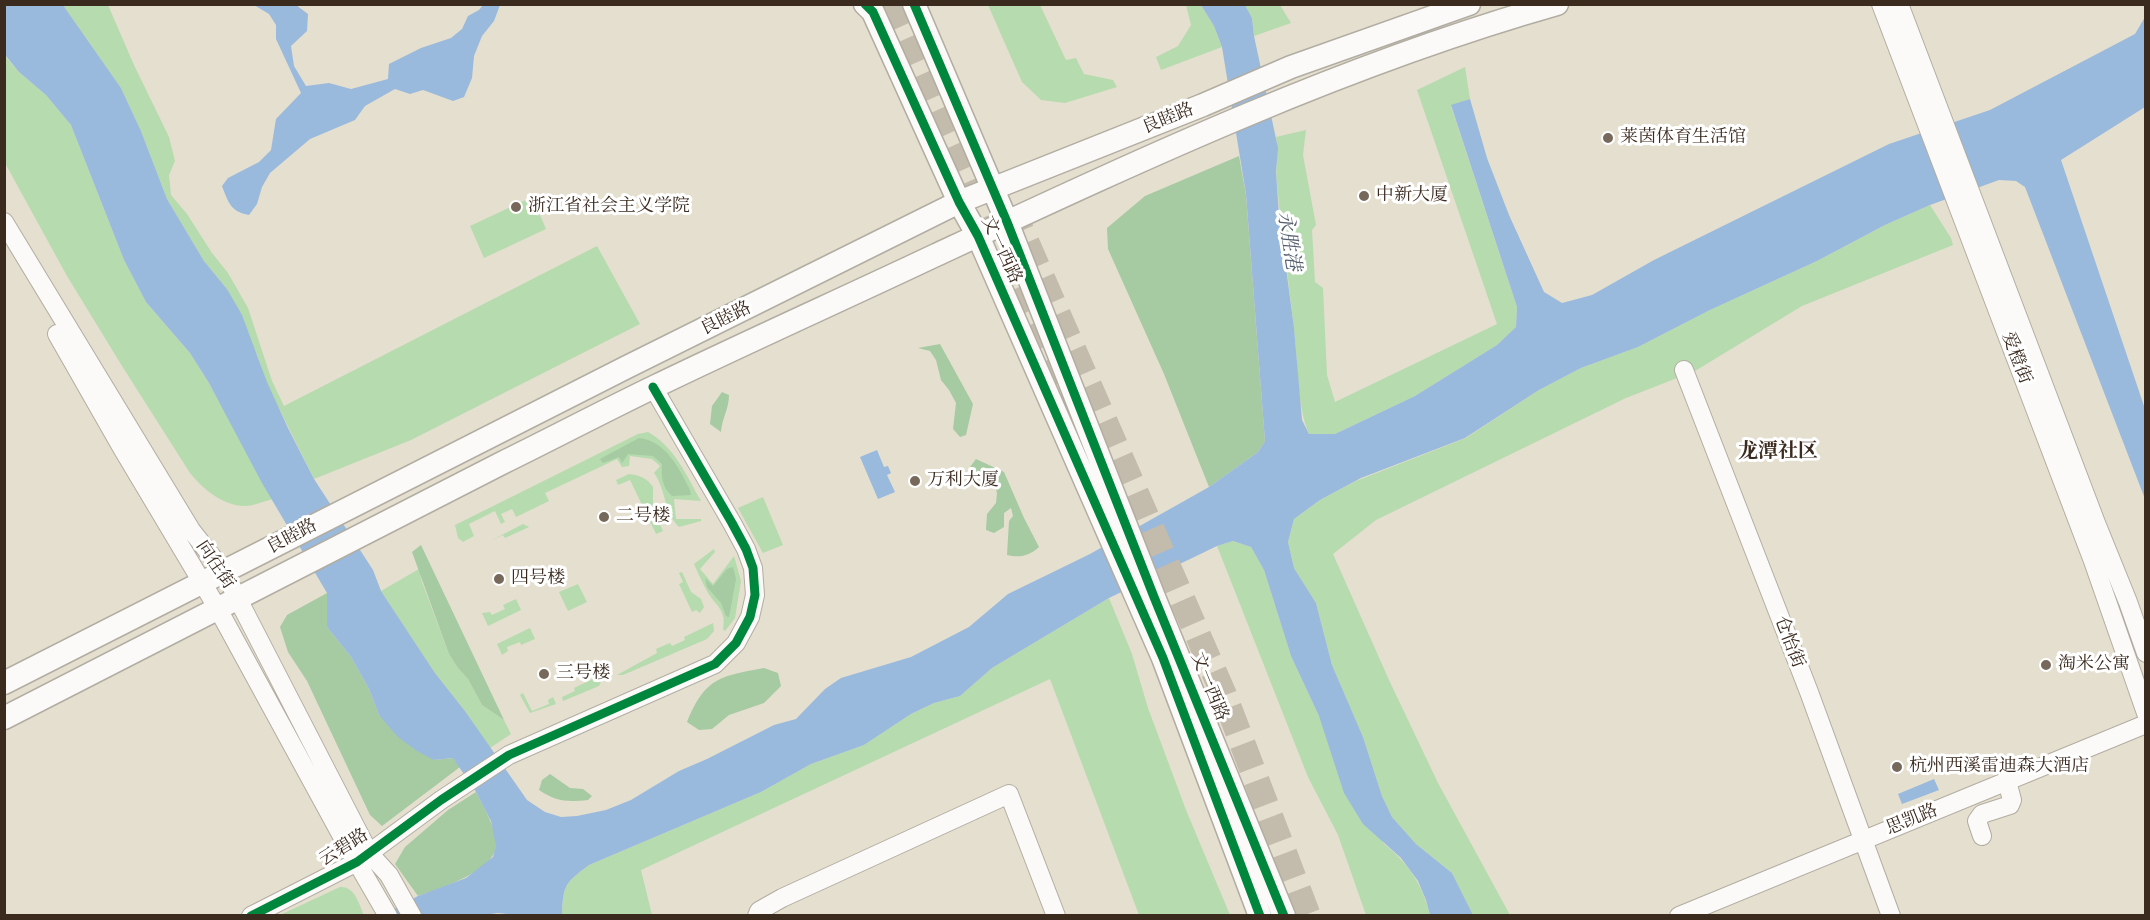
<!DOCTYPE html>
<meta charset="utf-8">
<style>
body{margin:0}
#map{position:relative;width:2150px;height:920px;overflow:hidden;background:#e5dfcf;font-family:"IM FELL French Canon",serif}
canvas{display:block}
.frame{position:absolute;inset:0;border:6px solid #3b2a1e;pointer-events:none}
</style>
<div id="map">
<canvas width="2150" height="920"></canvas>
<div class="frame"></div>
</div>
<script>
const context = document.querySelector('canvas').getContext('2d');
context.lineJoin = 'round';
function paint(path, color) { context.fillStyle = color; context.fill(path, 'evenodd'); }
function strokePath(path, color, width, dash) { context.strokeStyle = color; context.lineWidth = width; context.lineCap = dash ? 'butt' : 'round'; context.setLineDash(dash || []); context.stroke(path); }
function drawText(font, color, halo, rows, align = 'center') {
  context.font = font + ' "IM FELL French Canon","Noto Serif SC",serif'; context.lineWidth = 6; context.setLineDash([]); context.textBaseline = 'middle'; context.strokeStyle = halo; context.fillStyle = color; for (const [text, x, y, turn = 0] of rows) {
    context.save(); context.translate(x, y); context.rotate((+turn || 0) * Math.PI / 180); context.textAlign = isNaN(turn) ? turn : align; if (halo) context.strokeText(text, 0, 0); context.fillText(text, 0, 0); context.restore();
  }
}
const green = new Path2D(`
 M 63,5 L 108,5 L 134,65 L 169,137 L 175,161 L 169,175 L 171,195 L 187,214 L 212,253 L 228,273 L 248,308 L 272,381 L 284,406 L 597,246 L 640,324 L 411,440 L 314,479 L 266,382 L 258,357 L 227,289 L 204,261 L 167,199 L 141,131 L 121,88 Z
 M 988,5 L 1040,5 L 1066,60 L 1076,58 L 1084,74 L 1113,80 L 1117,87 L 1065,103 L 1041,100 L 1022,82 Z
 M 1186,5 L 1201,5 L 1214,26 L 1222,47 L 1161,70 L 1156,57 L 1178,46 L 1191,25 Z
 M 1245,5 L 1280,5 L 1291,23 L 1254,36 L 1252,18 Z
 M 4,55 L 19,72 L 46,95 L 71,125 L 124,260 L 146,302 L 190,353 L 209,383 L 273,499 C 264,501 254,506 245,506 C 223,506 203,489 190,473 L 122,366 L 67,276 L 5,163 Z
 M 1465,67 L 1470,99 L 1451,106 L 1517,307 L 1516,327 L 1497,345 L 1415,396 L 1335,434 L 1309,434 C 1297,407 1298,361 1294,330 C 1289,281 1281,232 1277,183 C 1275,167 1279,152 1276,137 L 1306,130 L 1303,155 L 1316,225 L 1312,230 L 1315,282 L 1323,288 L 1327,375 L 1335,402 L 1497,324 L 1417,90 Z
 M 532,197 L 546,229 L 484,258 L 470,226 Z
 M 1930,205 L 1951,238 L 1953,245 L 1802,306 L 1695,371 L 1626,398 L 1376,520 L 1333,554 L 1389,680 L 1438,783 L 1510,915 L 1473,915 L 1452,873 L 1416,844 L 1392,817 L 1382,796 L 1363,737 L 1332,665 L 1316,603 L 1294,568 L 1288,542 L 1294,519 L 1320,500 L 1356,481 L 1466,438 L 1539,390 L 1581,368 L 1638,347 L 1710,310 L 1817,261 L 1885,225 Z
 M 648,432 C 675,447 686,475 701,501 L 674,499 L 676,519 L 701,519 L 701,521 L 679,527 C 664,513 666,489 654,473 L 660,466 L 652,459 L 630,456 L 629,466 L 622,467 L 617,459 L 545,493 L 549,501 L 516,517 L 512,509 L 501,514 L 505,522 L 501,524 L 495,511 L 469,524 L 474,536 L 463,542 L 458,538 L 455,525 L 638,434 Z
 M 629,474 C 639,475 647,478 653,487 L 653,502 L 655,507 L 653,510 L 663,531 L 656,534 L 630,480 L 618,485 L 616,480 Z
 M 763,497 L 783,545 L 763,553 L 738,508 Z
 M 523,524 L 529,527 L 505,538 L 503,535 L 490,541 Z
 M 1233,541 L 1251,547 L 1264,570 L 1291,656 L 1319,716 L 1384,844 C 1408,863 1423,885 1430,915 L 1366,915 L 1338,835 L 1308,777 L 1217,546 Z
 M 714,549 L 715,552 L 700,569 L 713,584 L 734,556 L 741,581 L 735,618 L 725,631 L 723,629 C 727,609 715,606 707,591 C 702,582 698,573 694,564 Z
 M 419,569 L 422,582 L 449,654 L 458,668 L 468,679 L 482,705 L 504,720 L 511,734 L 490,748 L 465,711 L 435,673 L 381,591 Z
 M 682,572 L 691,592 L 701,599 L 704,607 L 700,613 L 696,610 L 692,612 L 679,584 L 683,582 L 679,573 Z
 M 578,584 L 587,602 L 568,611 L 559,592 Z
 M 1109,598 L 1132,654 L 1148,708 L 1186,810 L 1230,915 L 1139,915 L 1050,679 L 641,870 L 652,915 L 562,916 C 563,885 565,883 589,865 L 761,792 L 811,764 L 864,745 L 911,714 L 934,703 L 960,696 L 992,668 Z
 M 516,599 L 521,610 L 488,626 L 482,613 L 490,612 L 492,615 L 505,609 L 503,605 Z
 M 713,623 L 714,631 L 707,639 L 623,675 L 617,675 L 657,653 L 656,649 L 670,643 L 672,646 L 685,640 L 684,637 Z
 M 530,628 L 535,639 L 521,645 L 520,642 L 507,647 L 508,651 L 502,655 L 497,644 Z
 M 599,676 L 601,682 L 599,686 L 563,701 L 562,697 L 575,691 L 574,688 Z
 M 523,693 L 532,711 L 549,704 L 548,700 L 553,697 L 556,704 L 530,713 L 520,695 Z
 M 340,887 C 355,886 359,904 364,915 L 280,915 Z`);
const forest = new Path2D(`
 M 1239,156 L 1246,195 L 1265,441 L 1258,452 L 1209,487 L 1164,374 L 1108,249 L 1107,228 L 1145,196 Z
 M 940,344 L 973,404 L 966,435 L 960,437 L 953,429 L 956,403 L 949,390 L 941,380 L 936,360 L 930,351 L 918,348 Z
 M 722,392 L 729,395 C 729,409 722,418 721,432 L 710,424 L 712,406 Z
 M 639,438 C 666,441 679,468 690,490 L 691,495 L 672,496 C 662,487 661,476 662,464 L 653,456 L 628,454 L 622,463 L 619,457 L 603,463 L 600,459 Z
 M 976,459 L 1004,472 L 1024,518 L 1039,547 C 1029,556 1020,558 1007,555 L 1009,521 L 1013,516 L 1011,508 L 1004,513 L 1004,527 L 994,533 L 986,530 L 987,514 L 996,503 L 997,493 L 993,479 L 982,476 L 970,467 Z
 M 421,545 L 504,720 L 482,705 L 468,679 L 458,668 L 449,654 L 412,552 Z
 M 733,567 L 736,579 L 729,617 L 726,616 L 721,603 L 707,587 L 705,578 L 713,586 L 727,569 Z
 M 327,593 L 327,627 L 351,657 L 369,689 L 379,715 L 434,760 L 453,758 L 460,767 L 382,826 L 370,815 L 307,681 L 288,652 L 280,627 L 287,615 Z
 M 764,668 L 778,673 L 781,686 L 764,703 L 729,715 L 712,729 L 699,730 L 687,722 C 705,678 720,676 764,668 Z
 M 550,774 L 570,788 L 583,789 L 592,796 L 588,800 C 567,802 557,802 539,790 L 542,780 Z
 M 476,792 C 485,809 495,826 496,845 C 496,871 438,889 418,896 L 395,864 L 405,847 L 448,810 Z`);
const water = new Path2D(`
 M 4,5 L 63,5 L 121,88 L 141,131 L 167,199 L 204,261 L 227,289 L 242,315 L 267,382 L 288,428 L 314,479 L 373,570 L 381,591 L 435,673 L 465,711 L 527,800 L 545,812 L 561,817 L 577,816 L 606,810 L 631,800 L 679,771 L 707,759 L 774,725 L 796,719 L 825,689 L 841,678 L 911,657 L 969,627 L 1008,594 L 1090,554 L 1209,487 L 1258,452 L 1265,441 L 1246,194 L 1222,47 L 1214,26 L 1201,5 L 1245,5 L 1252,18 L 1254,36 L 1278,148 L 1276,172 L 1279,215 L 1294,328 L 1302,420 L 1309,434 L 1335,434 L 1415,396 L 1497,345 L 1516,327 L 1517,307 L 1451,105 L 1470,99 L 1487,158 L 1509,215 L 1544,292 L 1562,303 L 1592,295 L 1654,260 L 1889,144 L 1990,110 L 2135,34 L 2145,17 L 2145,107 L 2061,160 L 2145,409 L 2145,499 L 2025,187 L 2016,181 L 1999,180 L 1930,205 L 1885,225 L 1817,261 L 1710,310 L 1638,347 L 1581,368 L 1539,390 L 1465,438 L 1361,478 L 1320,500 L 1294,519 L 1288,542 L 1294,568 L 1316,603 L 1332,665 L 1363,737 L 1382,796 L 1392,817 L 1416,844 L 1452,873 L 1473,915 L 1430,915 L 1426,900 L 1418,881 L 1401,858 L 1363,824 L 1344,793 L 1319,716 L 1291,656 L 1264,570 L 1251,547 L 1233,541 L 1217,546 L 1109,598 L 992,668 L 960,696 L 934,703 L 911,714 L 864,745 L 811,764 L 761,792 L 589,865 C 565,883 563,885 562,915 L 516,915 L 498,913 L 477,916 L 382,915 L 418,896 L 466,878 L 493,857 L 496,846 L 491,821 L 476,792 L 453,758 L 434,760 L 417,751 L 398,737 L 379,715 L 369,689 L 351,657 L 327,627 L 327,593 L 262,483 L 209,383 L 190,353 L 146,302 L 124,260 L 71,125 L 46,95 L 19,72 L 5,55 Z
 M 254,5 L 296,5 L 308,14 L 307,31 L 291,46 L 294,66 L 306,86 L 329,83 L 351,89 L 388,79 L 389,64 L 421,48 L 451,38 L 462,29 L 468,16 L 479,10 L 483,5 L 500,5 L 494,21 L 482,36 L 474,56 L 472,78 L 464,97 L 453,101 L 423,90 L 410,94 L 395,89 L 365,106 L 355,120 L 310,139 L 270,173 L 262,187 L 257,204 L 249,215 C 231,212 228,202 222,186 L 228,178 L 259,162 L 271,150 L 276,119 L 301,93 L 276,39 L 276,25 L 269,14 Z
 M 877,450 L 884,467 L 888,466 L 891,473 L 887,475 L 895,492 L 878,499 L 860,457 Z
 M 1934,779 L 1939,790 L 1902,804 L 1898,794 Z`);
const highwayTunnel = new Path2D(`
 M 888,4 L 1067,401
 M 1011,207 L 1224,695 L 1308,916`);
const minor = new Path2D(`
 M 1881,4 L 2093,561 L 2146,713
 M 1899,4 L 2096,523 L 2128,602 L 2146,653
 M 4,222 L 191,530 L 224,572 L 369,853 L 389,875 L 412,916
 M 57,334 L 122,448 L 218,609 L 344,840 L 388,916
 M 1684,370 L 1809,692 L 1891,916
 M 1982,836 L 1977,821 L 1982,814 L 2010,805 L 2012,800 L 2007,781
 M 251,916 L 357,862 L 441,800 L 509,755 L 715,664 L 736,643 L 750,617 L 755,595 L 753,568 L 746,549 L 732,523 L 653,387
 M 757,916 L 759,911 L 782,898 L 1009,794 L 1056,916
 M 1679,916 L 2146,724`);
const major = new Path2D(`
 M 865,4 L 873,12 L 959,202 L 978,236 L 1163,658 L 1260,916
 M 914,4 L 1007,222 L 1154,597 L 1284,916
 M 4,683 L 627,367 L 959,202 L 1203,105 L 1291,67 L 1469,4
 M 4,718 C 171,633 336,547 502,463 C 553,438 604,411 656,386 C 749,341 843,299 936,255 C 1138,161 1342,65 1557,4`);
const cycleway = new Path2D(`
 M 865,4 L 873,12 L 959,202 L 978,236 L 1163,658 L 1260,916
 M 914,4 L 1007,222 L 1154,597 L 1284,916
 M 251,916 L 357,862 L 441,800 L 509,755 L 715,664 L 736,643 L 750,617 L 755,595 L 753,568 L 746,549 L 732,523 L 653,387`);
const markers = [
 [1608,138,6,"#76695c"],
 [1364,196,6,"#76695c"],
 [516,207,6,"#76695c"],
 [915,481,6,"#76695c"],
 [604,517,6,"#76695c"],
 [499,579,6,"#76695c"],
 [2046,665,6,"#76695c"],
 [544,674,6,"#76695c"],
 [1897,767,6,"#76695c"]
];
const streetNames = [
 ["良睦路",1168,119,-22],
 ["文一西路",1001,250,65],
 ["良睦路",726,319,-26],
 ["爱橙街",2016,358,69],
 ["良睦路",292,537,-28],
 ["向往街",215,565,56],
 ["仓怡街",1789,642,69],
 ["文一西路",1209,687,68],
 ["思凯路",1912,820,-22],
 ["云碧路",344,848,-32]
];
const poiNames = [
 ["莱茵体育生活馆",1620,138],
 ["中新大厦",1376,196],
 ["浙江省社会主义学院",528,207],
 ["万利大厦",927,481],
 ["二号楼",616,517],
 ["四号楼",511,579],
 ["淘米公寓",2058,665],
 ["三号楼",556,674],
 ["杭州西溪雷迪森大酒店",1909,767]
];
const waterNames = [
 ["永胜港",1288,241,81]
];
const neighbourhoodNames = [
 ["龙潭社区",1778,452]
];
paint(green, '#b6dbae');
paint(forest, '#a6caa2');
paint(water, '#99b9dd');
strokePath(highwayTunnel, '#c3bbac', 26, [26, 13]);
strokePath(minor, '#b2ada2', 20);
strokePath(major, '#b2ada2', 25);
strokePath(minor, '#fbfaf8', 18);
strokePath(major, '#fbfaf8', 22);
strokePath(cycleway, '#00873e', 9);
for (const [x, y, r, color] of markers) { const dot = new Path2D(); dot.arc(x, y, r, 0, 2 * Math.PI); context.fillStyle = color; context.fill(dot); strokePath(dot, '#fff', 2); }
drawText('18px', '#3b2a1e', '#fff', streetNames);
drawText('18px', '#3b2a1e', '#fff', poiNames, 'left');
drawText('italic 20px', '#535d6d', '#fff', waterNames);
drawText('bold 20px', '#3b2a1e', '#fff', neighbourhoodNames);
</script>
